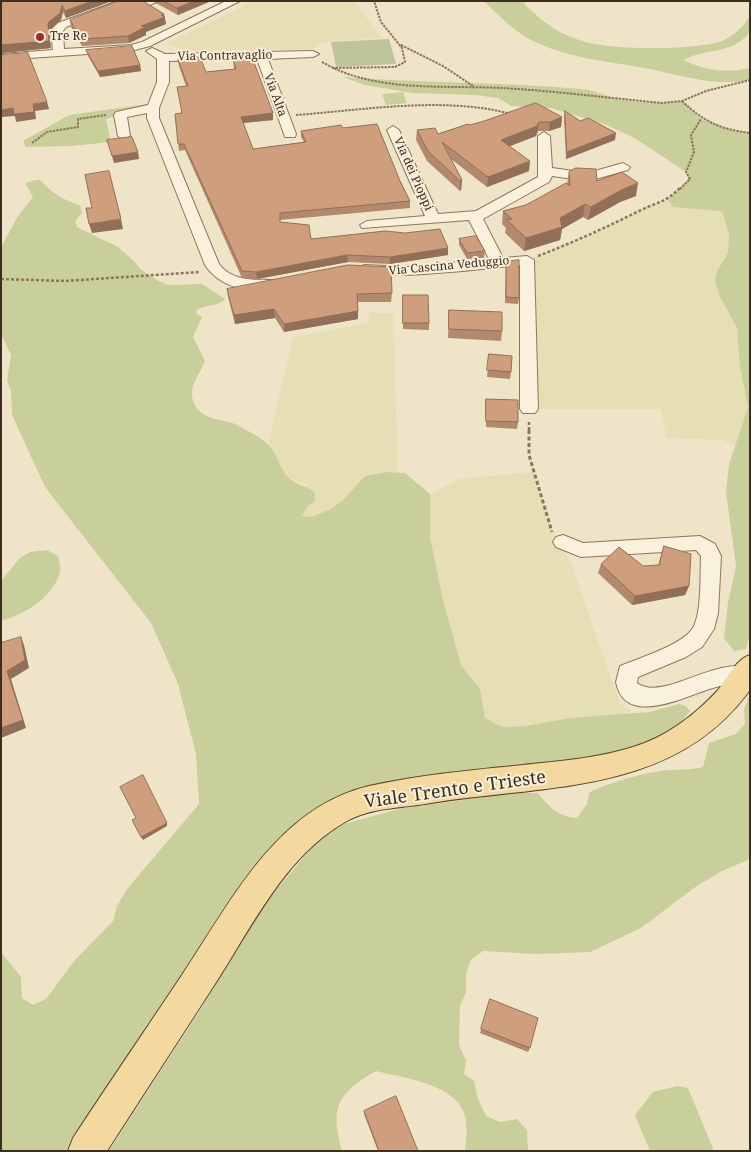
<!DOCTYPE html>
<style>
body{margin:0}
#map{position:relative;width:751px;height:1152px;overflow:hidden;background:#f0e4c8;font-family:"Noto Serif",serif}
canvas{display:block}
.frame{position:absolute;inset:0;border:2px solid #3d2e20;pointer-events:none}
</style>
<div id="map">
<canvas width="751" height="1152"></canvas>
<div class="frame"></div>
</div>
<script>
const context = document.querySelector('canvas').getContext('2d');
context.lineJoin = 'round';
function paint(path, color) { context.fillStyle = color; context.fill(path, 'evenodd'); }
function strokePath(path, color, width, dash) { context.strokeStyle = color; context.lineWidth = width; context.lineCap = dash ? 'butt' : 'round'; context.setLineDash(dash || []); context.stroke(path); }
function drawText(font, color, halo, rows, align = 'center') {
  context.font = font + ' "Noto Serif",serif'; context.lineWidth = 4; context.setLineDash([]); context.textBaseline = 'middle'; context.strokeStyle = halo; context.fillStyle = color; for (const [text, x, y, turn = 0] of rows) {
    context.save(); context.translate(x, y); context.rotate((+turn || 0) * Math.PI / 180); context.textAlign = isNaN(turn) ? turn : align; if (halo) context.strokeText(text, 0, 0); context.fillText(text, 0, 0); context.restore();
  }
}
const farmland = new Path2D(`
 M 254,1 L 354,1 L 382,38 L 323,42 L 312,49 L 181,51 L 167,43 Z
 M 668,200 L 673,207 L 720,211 L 723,214 L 729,235 L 728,253 L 717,271 L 720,298 L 737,328 L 740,367 L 748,407 L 735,445 L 722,440 L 667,438 L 660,409 L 529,409 L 527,260 L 590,236 L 647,207 Z
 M 370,312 L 393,314 L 398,473 L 387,472 L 365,476 L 343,500 L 331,509 L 312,517 L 302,516 L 308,506 L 315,501 L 305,485 L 288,477 L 268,445 L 293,337 L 368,323 Z
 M 533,472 L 548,523 L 571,563 L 613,684 L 620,703 L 631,711 L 619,715 L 570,718 L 526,726 L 502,727 L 484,718 L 480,689 L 461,665 L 443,600 L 430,537 L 430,494 L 459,479 Z`);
const green = new Path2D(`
 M 484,1 L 524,1 C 525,8 529,7 533,12 C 547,26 566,37 586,42 C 615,50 690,50 719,42 C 731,38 745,27 750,15 L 750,31 C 735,55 703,48 684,60 C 706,71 726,73 750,68 L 750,80 C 713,87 680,75 645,68 C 605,61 567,58 531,40 C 517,33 494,12 484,1 Z
 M 343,77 C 422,83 502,82 582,89 C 594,90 603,95 614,98 C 633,103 664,104 682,101 L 701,119 L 734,131 L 750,133 L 750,635 L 746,649 L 734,651 L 724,638 L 728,603 L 736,566 L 726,492 L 729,464 L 748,407 L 740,367 L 737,328 L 720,297 L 715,282 L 717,271 L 728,253 L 729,235 L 723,214 L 720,211 L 673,207 L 668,200 L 689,179 L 686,172 L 636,139 L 607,125 L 551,108 L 511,106 L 498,98 L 475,95 L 412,93 L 365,85 Z
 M 403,92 L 407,103 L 386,105 L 382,94 Z
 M 148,104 L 146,107 L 106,119 L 111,142 L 71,146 L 26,147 L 23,141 L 69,115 Z
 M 36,180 L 40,180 C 51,192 64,201 80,205 L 82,213 L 75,221 L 77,227 L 118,247 L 135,262 L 140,269 L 157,280 L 168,285 L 202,284 L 225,299 C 218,307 205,304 196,311 L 197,314 L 202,317 L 193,337 L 205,361 C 200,375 187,387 194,403 C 201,421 223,418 237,425 C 249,432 263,437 272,449 C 278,457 281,471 289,478 C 296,485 306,485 315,493 L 315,501 L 308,506 L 302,516 L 312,517 L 331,509 L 343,500 L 365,476 L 387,472 L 405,473 L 430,494 L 430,537 L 443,600 L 461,665 L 480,689 L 485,718 L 502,727 L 526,726 L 570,718 L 649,712 L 679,704 L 686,706 L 690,711 C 673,737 621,751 592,758 L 323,810 L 71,1151 L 1,1151 L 1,952 L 21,977 L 22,998 L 33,1005 L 46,999 L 75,960 L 113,921 L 117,906 L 127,889 L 199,804 L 196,754 L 178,684 L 151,623 L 45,487 L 12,415 L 11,392 L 7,380 L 11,355 L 1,334 L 1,247 L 18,216 L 33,197 L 25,183 Z
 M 47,550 L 58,556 C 59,561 61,567 60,572 C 53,598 25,614 1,621 L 1,581 L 20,558 L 30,552 Z
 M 750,694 L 750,859 L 720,872 L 694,888 L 641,928 L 590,952 L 537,954 L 483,951 L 471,960 L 466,974 L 466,992 L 460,1006 L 459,1045 L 466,1060 L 464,1074 L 474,1081 L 478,1099 L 486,1116 L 500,1122 L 517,1119 L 527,1130 L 528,1151 L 465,1151 C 466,1140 468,1126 465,1116 C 457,1084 403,1078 376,1071 C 337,1093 330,1107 342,1151 L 109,1151 L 200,1010 L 264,904 L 320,838 L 340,825 L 399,809 L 512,793 L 538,793 C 550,808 557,816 577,818 L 587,804 L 589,793 C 606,783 652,770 672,770 C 683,769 692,770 703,767 L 709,743 L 736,734 L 745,724 L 744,709 Z
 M 677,1086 L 688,1088 L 714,1151 L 650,1151 L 635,1115 L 653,1092 Z`);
const cemetery = new Path2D(`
 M 389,39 L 396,64 L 336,67 L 331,42 Z`);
const pathFar2 = new Path2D(`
 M 401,45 L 443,66 L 473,86
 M 322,62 C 375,93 443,85 502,88 C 555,91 609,98 662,103 L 682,101 L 706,91 L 750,80
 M 332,68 L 395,67 L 405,62 L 402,48 L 381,22 L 374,1
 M 682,101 C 704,122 720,129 750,133
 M 296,115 C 364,110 445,96 511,114
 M 32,143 L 47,132 L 78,127 L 78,119 L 106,115
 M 680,189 L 690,179 L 686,172 L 694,152 L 691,135 L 701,119`);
const pathFar1 = new Path2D(`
 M 538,256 C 574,242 607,227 641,210 C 660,201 665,203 681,187
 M 1,279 L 65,281 L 200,272
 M 529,422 L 529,432`);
const path = new Path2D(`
 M 529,430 L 529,455 L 552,532`);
const minor = new Path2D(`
 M 118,1 L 134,1 L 66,27 L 63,31 L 64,49 L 131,45 L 142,42 L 226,1 L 240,1 L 150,46 L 131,51 L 1,60 L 1,54 L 53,50 L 51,30 L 58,23 Z
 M 143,1 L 159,1 L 145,7 L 140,4 Z
 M 152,48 L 165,54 L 313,51 L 319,54 L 313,57 L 268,59 L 296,134 L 295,137 L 285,137 L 284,134 L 257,59 L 169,61 L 169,82 L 159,108 L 159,118 L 219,264 C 238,289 274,274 282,284 L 279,287 C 252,294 221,289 205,265 L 147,118 L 147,113 L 127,117 L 130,136 L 124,140 L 118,136 L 114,115 L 116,112 L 148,105 L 157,82 L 157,59 L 146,51 Z
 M 393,126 L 399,130 L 438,214 L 476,211 L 538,177 L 538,136 L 544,132 L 550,136 L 552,168 L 588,173 L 623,163 L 630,167 L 628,170 L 588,181 L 552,176 L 549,182 L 483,219 L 503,258 L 527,256 L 534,260 L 538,409 L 535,413 L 523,413 L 520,409 L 520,265 C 497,267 367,284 357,269 L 364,265 L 409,267 L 489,259 L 469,220 L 362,228 L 360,225 L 367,221 L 425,216 L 387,130 Z
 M 563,535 L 583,543 L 700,536 L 715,544 L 721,556 L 718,613 L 714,629 L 702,647 L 686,657 L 638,677 L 637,683 C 662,702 716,656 750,668 L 750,682 C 739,686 727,684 716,687 C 689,694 625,730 616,682 L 620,666 C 639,658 686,644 694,626 C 702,608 700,575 701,556 L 696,550 L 581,557 L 556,547 L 553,542 L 556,537 Z`);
const major = new Path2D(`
 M 750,655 L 750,690 L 747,694 C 669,797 540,784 425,804 C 400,808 370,808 347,821 C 284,856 251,929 213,987 C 178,1042 142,1096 107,1151 L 68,1151 L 73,1138 C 109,1083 146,1029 182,975 C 231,902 276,808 369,786 C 419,775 472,770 523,765 C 560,761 598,758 633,747 C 666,737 695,715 718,690 C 728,678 735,660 750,655 Z`);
const wall = new Path2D(`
 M 1,1 L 112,1 L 66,18 L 63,12 L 61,20 L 49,30 L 51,48 L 1,53 Z
 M 152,1 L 211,1 L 178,15 Z
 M 164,14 L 166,24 L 146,32 L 146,35 L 129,43 L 82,46 L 71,27 L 70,20 Z
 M 86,50 L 140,65 L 141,71 L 100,77 L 88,56 Z
 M 233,59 L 273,113 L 273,120 L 243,123 L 253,149 L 304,142 L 301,137 L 301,131 L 343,128 L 400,181 L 410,201 L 410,208 L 280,220 L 280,222 L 311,239 L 448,248 L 448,255 L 390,264 L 348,262 L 257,279 L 242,278 L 185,150 L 179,151 L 175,114 L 181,114 L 186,86 L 179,66 L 178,60 L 206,72 L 234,69 Z
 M 565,111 L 580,121 L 615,140 L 566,159 L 564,117 Z
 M 562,117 L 561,127 L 549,131 L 538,131 L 536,136 L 510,146 L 529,171 L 487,187 L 451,159 L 462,180 L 461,190 L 460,191 L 427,161 L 416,140 L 417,130 L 438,134 L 470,125 Z
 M 569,172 L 636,196 L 620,202 L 588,220 L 583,217 L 562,229 L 560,240 L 524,251 L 505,233 L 506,228 L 502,224 L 503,211 L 526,205 L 567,184 Z
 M 459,239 L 485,251 L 484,258 L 467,259 L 459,245 Z
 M 506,262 L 519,298 L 518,304 L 505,303 Z
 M 227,289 L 392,293 L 391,302 L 358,302 L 358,319 L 284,332 L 275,318 L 235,324 L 228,297 Z
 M 403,295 L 429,323 L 429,330 L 403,329 Z
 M 449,310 L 502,331 L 501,341 L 448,338 Z
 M 489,354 L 511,372 L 510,379 L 487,377 Z
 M 486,399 L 518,422 L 517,429 L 486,427 Z
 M 664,546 L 689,586 L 685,595 L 632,605 L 598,573 L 601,564 L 643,566 L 658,565 Z
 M 490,999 L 530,1048 L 528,1052 L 480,1033 Z
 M 364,1111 L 418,1151 L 378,1151 L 364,1114 Z`);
const shadedWall = new Path2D(`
 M 92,1 L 112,1 L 66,18 L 65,11 Z
 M 194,1 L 211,1 L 178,15 L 177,8 Z
 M 62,5 L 63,12 L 61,20 L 49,30 L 51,48 L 1,53 L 1,45 L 48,23 Z
 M 164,14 L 166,24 L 146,32 L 146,35 L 129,43 L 128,36 L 141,26 Z
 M 140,65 L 141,71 L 100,77 L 98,71 Z
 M 47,102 L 49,109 L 35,111 L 36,119 L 16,122 L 15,116 L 1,117 L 1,110 Z
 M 273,113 L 273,120 L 242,123 L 241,117 Z
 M 562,117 L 561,127 L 549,131 L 550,122 Z
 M 539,122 L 538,131 L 536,136 L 500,150 L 501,140 Z
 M 616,133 L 615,140 L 566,159 L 567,152 Z
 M 138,152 L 139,159 L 114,163 L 112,156 Z
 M 530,161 L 529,171 L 487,187 L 488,177 Z
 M 462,180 L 461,190 L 460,191 L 460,181 Z
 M 638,183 L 636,196 L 620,202 L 588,220 L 591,207 L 623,189 Z
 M 585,204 L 583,217 L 562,229 L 560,240 L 524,251 L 526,238 Z
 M 121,219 L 123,229 L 92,233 L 89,224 Z
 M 448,248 L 448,255 L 390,264 L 390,257 Z
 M 347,255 L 348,262 L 257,279 L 256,272 Z
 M 274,309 L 275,318 L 235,324 L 234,315 Z
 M 358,311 L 358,319 L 284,332 L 284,324 Z
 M 689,586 L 685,595 L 632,605 L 635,596 Z
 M 21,637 L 24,645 L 29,668 L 11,679 L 26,728 L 1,738 L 1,728 L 7,671 Z
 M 167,823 L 167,826 L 143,840 L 141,837 Z`);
const building = new Path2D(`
 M 1,1 L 92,1 L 65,11 L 62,5 L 60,13 L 48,23 L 49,41 L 1,45 Z
 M 118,1 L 143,1 L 164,14 L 161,15 L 165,17 L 141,26 L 145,27 L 128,36 L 81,39 L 70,20 Z
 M 164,1 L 194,1 L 177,8 Z
 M 132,46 L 140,65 L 98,71 L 86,50 Z
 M 28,53 L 47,102 L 33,104 L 34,112 L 14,114 L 13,108 L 1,110 L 1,55 Z
 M 200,57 L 206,72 L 236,69 L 233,59 L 252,57 L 273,113 L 241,117 L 253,149 L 306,142 L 301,131 L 341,125 L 343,128 L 377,124 L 400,181 L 410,201 L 280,213 L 280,222 L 309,225 L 311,239 L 385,231 L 405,233 L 440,229 L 448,248 L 390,257 L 347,255 L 256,272 L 242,271 L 184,144 L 178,144 L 175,114 L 182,113 L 177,87 L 188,86 L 178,60 Z
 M 536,103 L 562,117 L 550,122 L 539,122 L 537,126 L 501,140 L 530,161 L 488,177 L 442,142 L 462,180 L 460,181 L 428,151 L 417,130 L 435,128 L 438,134 L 468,124 L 470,125 L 484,121 Z
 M 565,111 L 580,121 L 588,118 L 616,133 L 567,152 Z
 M 132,137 L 138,152 L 112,156 L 107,140 Z
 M 576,168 L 596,169 L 597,181 L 622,172 L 638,183 L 623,189 L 591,207 L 585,204 L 560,218 L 562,227 L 526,238 L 507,220 L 512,219 L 503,211 L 526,205 L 566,183 L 570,186 L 569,172 Z
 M 109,171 L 121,219 L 89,224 L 86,208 L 92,208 L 85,175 Z
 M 476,236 L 485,251 L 467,253 L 459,239 Z
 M 519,260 L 519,298 L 506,297 L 506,262 Z
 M 348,265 L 391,267 L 392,293 L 357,294 L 358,311 L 284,324 L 274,309 L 234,315 L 227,289 Z
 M 403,295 L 428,295 L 429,323 L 403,323 Z
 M 449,310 L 502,312 L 502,331 L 449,329 Z
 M 489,354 L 512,356 L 511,372 L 487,370 Z
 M 486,399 L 518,400 L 518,422 L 486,421 Z
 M 664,546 L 691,554 L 689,586 L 635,596 L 601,564 L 619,547 L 643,566 L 659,565 Z
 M 21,637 L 25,660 L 7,671 L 23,720 L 1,728 L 1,643 Z
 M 143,775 L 167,823 L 141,837 L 132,820 L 136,818 L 120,787 Z
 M 490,999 L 538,1018 L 530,1048 L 481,1029 Z
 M 396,1096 L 418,1151 L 379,1151 L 364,1111 Z`);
const markers = [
 [40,37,5,"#9e2a2b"]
];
const farPoinames = [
 ["Tre Re",50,37]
];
const farStreetnames = [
 ["Via Contravaglio",225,56,-1],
 ["Via Alta",275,95,70],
 ["Via dei Pioppi",413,174,66],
 ["Via Cascina Veduggio",449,266,-5]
];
const nearStreetnames = [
 ["Viale Trento e Trieste",455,790,-8]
];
paint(farmland, '#e6deb5');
paint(green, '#c9cf9b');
paint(cemetery, '#bfc49a');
strokePath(minor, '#8d765c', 2);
strokePath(major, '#5b4430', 2);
strokePath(pathFar2, '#8d765c', 2, [2.5, 1]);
strokePath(pathFar1, '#8d765c', 2.5, [3, 2]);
strokePath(path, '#8d765c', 3, [4, 2.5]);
paint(minor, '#faf1dc');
paint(major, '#f3d9a0');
paint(wall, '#b2896c');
paint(shadedWall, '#916f58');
paint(building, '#cf9f7d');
strokePath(building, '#916f58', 1);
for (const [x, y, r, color] of markers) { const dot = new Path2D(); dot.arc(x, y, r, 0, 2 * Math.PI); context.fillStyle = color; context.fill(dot); strokePath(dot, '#f7eed8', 2); }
drawText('12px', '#3d2e20', '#f7eed8', farPoinames, 'left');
drawText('12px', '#3d2e20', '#f7eed8', farStreetnames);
drawText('18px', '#3d2e20', '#f7eed8', nearStreetnames);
</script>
